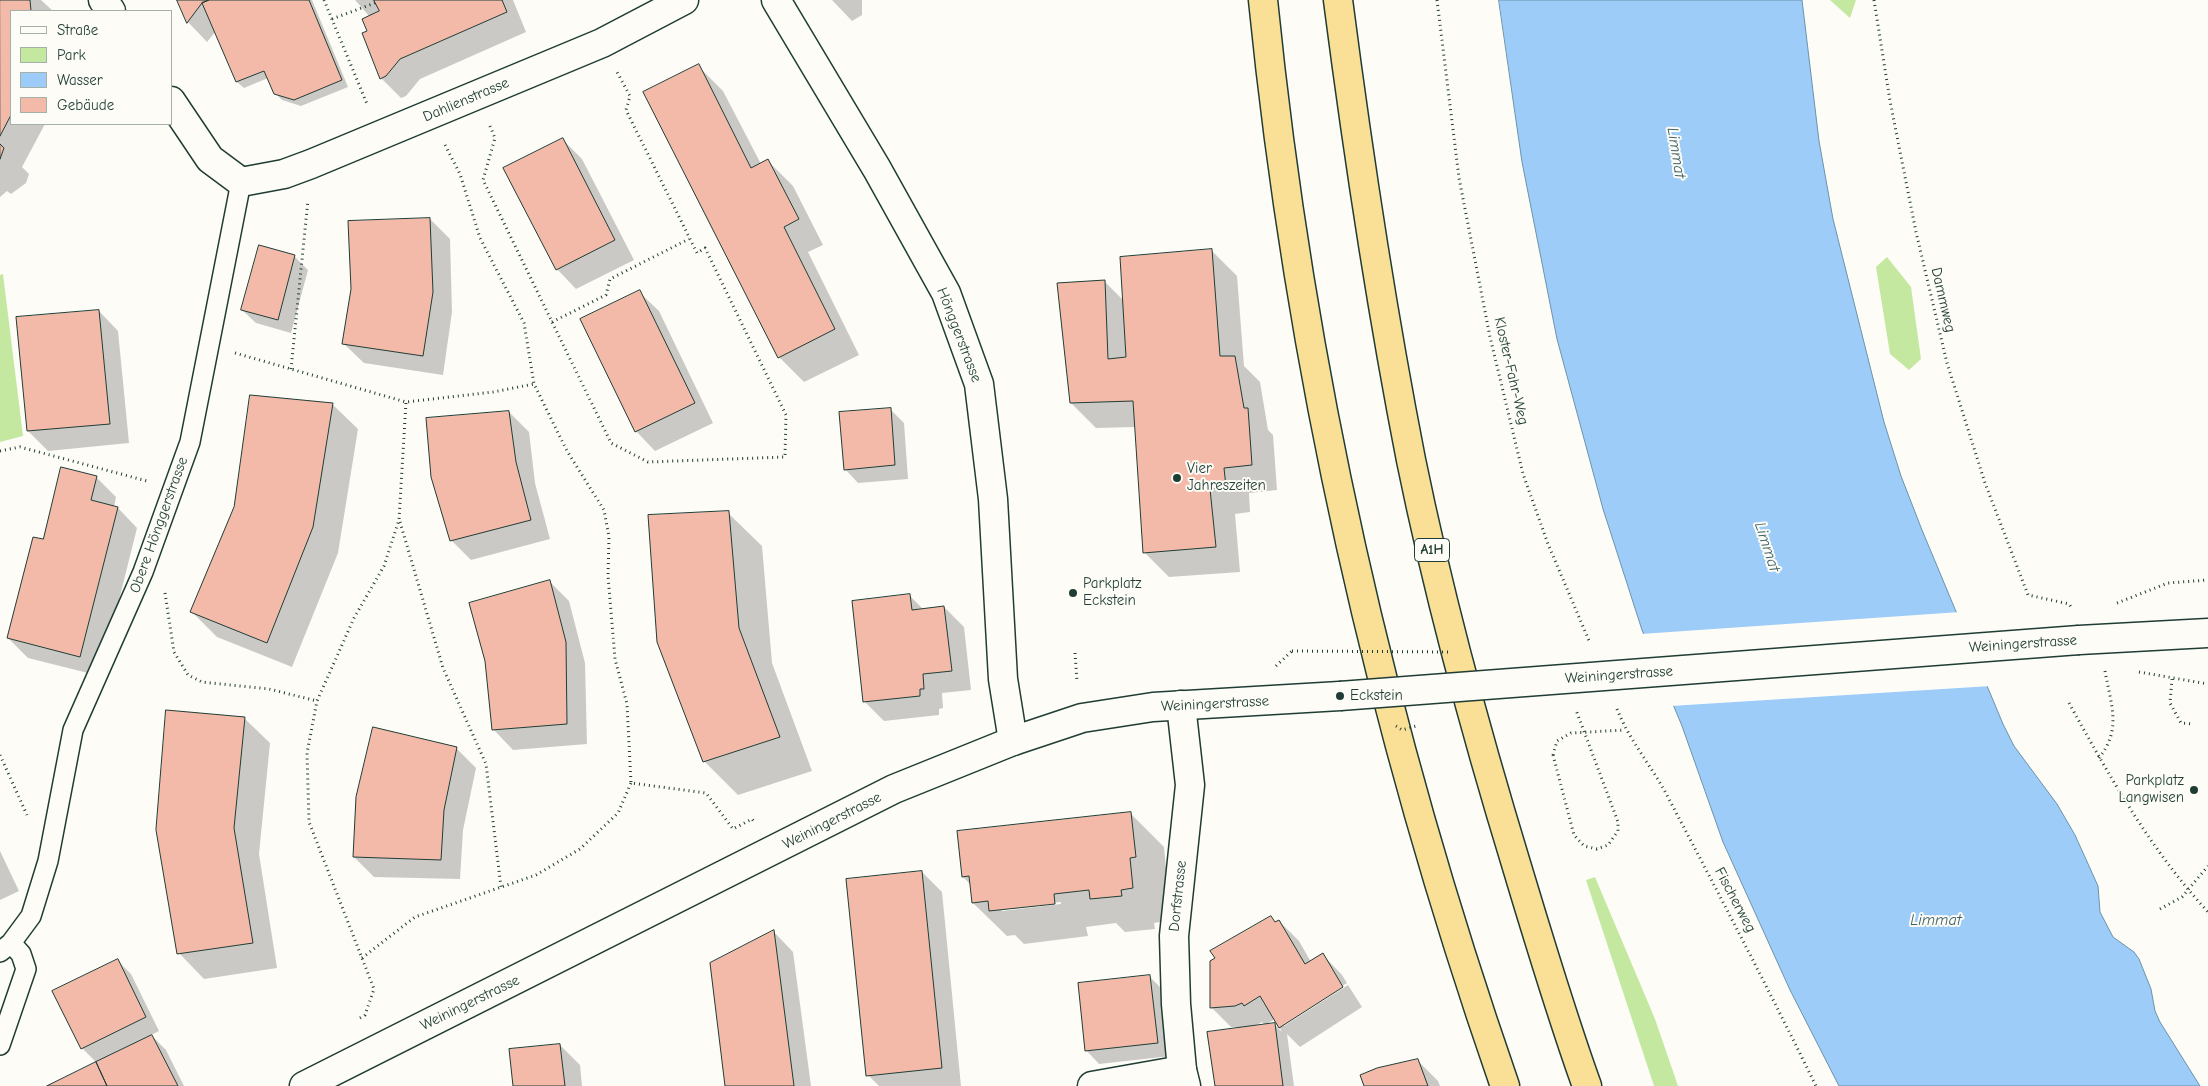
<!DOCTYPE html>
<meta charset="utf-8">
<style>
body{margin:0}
#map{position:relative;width:2208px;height:1086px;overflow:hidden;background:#fdfcf7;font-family:"Comic Neue",sans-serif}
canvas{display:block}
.legend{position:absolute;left:10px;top:10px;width:162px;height:115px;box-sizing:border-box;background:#fdfcf7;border:1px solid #a4b0a9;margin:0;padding:6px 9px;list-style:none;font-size:15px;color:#1f3d34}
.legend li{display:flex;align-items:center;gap:10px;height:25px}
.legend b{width:25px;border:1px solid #a4b0a9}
</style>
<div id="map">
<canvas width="2208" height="1086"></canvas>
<ul class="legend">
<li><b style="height:6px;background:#fdfcf7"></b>Straße</li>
<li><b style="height:14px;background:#c5e8a1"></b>Park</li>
<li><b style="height:14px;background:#9dccf8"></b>Wasser</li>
<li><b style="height:14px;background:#f3baaa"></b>Gebäude</li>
</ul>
</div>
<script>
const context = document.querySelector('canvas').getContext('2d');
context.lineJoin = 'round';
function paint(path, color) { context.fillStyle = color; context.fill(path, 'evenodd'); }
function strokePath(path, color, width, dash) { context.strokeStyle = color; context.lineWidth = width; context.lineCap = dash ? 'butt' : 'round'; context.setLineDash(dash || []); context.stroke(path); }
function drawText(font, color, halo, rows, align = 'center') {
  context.font = font + ' "Comic Neue",sans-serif'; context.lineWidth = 4; context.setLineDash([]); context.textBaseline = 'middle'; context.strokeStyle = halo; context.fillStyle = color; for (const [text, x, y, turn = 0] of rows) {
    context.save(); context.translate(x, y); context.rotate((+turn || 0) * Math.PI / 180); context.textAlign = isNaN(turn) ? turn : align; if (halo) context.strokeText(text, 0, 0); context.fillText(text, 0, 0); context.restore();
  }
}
const green = new Path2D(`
 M 1830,0 L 1856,0 L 1850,18 Z
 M 1887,257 L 1911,287 L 1921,359 L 1909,370 L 1890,354 L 1876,267 Z
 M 3,274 L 23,436 L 0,442 L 0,275 Z
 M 1595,877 L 1655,1019 L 1678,1086 L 1654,1086 L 1586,880 Z`);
const water = new Path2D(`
 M 1499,0 L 1802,0 L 1819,141 L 1833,219 L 1884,422 L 1901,476 L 1922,530 L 2003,724 L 2014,746 L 2057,804 L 2075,835 L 2098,886 L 2100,912 L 2113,937 L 2134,952 L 2139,959 L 2151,989 L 2155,1011 L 2160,1022 L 2200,1086 L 1839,1086 L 1790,990 L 1723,842 L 1682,726 L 1642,630 L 1603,509 L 1557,339 L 1522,162 Z`);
const pier = new Path2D(`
 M 1960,612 L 1991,686 L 1671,706 L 1641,634 Z`);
const shadow = new Path2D(`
 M 0,0 L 41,0 L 53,11 L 11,11 L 11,124 L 45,124 L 22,167 L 29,174 L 26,183 L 11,194 L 7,191 L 0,197 Z
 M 178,0 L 312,0 L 348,87 L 301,106 L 282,100 L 275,93 L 268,78 L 244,88 L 237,82 L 216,31 L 207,42 L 188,22 Z
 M 355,0 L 513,0 L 526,32 L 420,79 L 406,96 L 401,98 L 381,78 L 364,34 L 368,32 L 370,17 Z
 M 832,0 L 862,0 L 862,15 L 852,21 Z
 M 698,66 L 723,91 L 761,164 L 768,161 L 793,186 L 823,245 L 808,252 L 859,355 L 804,382 L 779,357 Z
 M 562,139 L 582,159 L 634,260 L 576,289 L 557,269 Z
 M 430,219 L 450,239 L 452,312 L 443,375 L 364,363 L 344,344 Z
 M 260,247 L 295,257 L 308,270 L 291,333 L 256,323 L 242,310 Z
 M 1212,251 L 1237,276 L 1244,366 L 1260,382 L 1268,430 L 1273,435 L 1277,490 L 1249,493 L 1250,512 L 1235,514 L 1240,572 L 1169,577 L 1144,552 L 1136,427 L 1096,428 L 1071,403 L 1104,281 L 1124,301 Z
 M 639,292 L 659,311 L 713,423 L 655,451 L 636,431 Z
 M 99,311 L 118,331 L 129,443 L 48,451 L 28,431 Z
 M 332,404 L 358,429 L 338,553 L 292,667 L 217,637 L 192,612 Z
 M 890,409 L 904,423 L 908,479 L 858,483 L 845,469 Z
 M 509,412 L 529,432 L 535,483 L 550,539 L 471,560 L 451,540 Z
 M 96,477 L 116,497 L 114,507 L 118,508 L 137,528 L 100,676 L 28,658 L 8,638 L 44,540 Z
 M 728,513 L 762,546 L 772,663 L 812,771 L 738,795 L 705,762 L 658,641 Z
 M 549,581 L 569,601 L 585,663 L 587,744 L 513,750 L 494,730 Z
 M 910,596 L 924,610 L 944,607 L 964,627 L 971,690 L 942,693 L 943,708 L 939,709 L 939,715 L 884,721 L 864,701 Z
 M 244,718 L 270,743 L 259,854 L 277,968 L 204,979 L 179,953 Z
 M 456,748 L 476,768 L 463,830 L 460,879 L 374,877 L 354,857 Z
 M 1130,813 L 1164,847 L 1168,890 L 1163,891 L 1166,921 L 1154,923 L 1155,929 L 1125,932 L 1116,923 L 1086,927 L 1088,936 L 1024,944 L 1015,935 L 1007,936 L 973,903 L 971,885 L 963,877 ZM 1061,902 L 1061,904 L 1002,911 L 1000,908 Z
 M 0,851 L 19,891 L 0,900 Z
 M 922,872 L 942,892 L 961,1086 L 879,1086 L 868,1075 Z
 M 1270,917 L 1276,923 L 1279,921 L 1299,941 L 1311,962 L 1323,955 L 1342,975 L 1347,983 L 1284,1023 L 1284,1026 L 1348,985 L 1362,1007 L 1300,1047 L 1287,1034 L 1294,1086 L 1216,1086 L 1238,1029 L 1238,1027 L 1231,1027 L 1211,1007 ZM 1275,1019 L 1282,1032 L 1274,1024 L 1253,1027 L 1262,1022 L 1265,1025 Z
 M 774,932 L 793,952 L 811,1086 L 727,1086 Z
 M 118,961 L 131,974 L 159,1031 L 151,1035 L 166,1050 L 184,1086 L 50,1086 L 97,1063 L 82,1048 Z
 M 1150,977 L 1163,990 L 1171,1056 L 1099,1064 L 1086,1050 Z
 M 560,1045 L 580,1065 L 582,1086 L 514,1086 Z
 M 1418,1061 L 1438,1081 L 1440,1086 L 1365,1086 Z`);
const building = new Path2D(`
 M 0,0 L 30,0 L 31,11 L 11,11 L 11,115 L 0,136 Z
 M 177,0 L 209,0 L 202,3 L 187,23 Z
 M 209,0 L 309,0 L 342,80 L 294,100 L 274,94 L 264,71 L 236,82 L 202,3 Z
 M 374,0 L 502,0 L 507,12 L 400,59 L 386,76 L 380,79 L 362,33 L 367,31 L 362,19 L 379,11 Z
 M 699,64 L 751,168 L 768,159 L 799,219 L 784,227 L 835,329 L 778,358 L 643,92 Z
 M 563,138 L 615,240 L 556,270 L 503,168 Z
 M 0,144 L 4,148 L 0,159 Z
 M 430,218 L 433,292 L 423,356 L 342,344 L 351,289 L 348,221 Z
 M 259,245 L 295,255 L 278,320 L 241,310 Z
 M 1212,249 L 1220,356 L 1235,356 L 1244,408 L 1248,408 L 1252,465 L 1224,468 L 1226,487 L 1210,489 L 1216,547 L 1143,553 L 1133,401 L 1070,403 L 1057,283 L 1105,280 L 1108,359 L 1126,357 L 1120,257 Z
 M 640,290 L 695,403 L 635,432 L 580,319 Z
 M 99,310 L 110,424 L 27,431 L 16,317 Z
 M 250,395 L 333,403 L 313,527 L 267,643 L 190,612 L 234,507 Z
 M 891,408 L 895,465 L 844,470 L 839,412 Z
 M 509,411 L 516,462 L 531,520 L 450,541 L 431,477 L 426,418 Z
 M 61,467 L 97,476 L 91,500 L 118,507 L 80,657 L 7,638 L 33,537 L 43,539 Z
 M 729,511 L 739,628 L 780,737 L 703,762 L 657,642 L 648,515 Z
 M 550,580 L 566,642 L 567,724 L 492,730 L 485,661 L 469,603 Z
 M 910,594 L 912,610 L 944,606 L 952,671 L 923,674 L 924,689 L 920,689 L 920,696 L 863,702 L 852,601 Z
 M 166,710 L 245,717 L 234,828 L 253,943 L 177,954 L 156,830 Z
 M 373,727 L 457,747 L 444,810 L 441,860 L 353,857 L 356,797 Z
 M 1131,812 L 1136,857 L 1130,858 L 1133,888 L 1121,890 L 1122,896 L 1090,899 L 1089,890 L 1054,894 L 1055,904 L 989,911 L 988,901 L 972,903 L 969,876 L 962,877 L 957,831 Z
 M 922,871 L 942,1068 L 866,1076 L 846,879 Z
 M 1271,916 L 1275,922 L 1279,920 L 1305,964 L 1323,953 L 1343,987 L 1279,1028 L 1260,996 L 1244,1006 L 1242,1003 L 1235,1006 L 1210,1008 L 1210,961 L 1215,958 L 1210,951 Z
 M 774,930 L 794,1086 L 725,1086 L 710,963 Z
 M 118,959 L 146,1017 L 81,1049 L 52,991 Z
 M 1150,975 L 1158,1043 L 1085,1051 L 1078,983 Z
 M 1275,1023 L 1283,1086 L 1215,1086 L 1207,1032 Z
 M 152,1035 L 178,1086 L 107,1086 L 96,1062 Z
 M 560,1044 L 565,1086 L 513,1086 L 509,1049 Z
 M 1418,1059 L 1428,1086 L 1364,1086 L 1360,1075 L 1377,1068 Z
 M 96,1062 L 107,1086 L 47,1086 Z`);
const path = new Path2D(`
 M 324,0 L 367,104
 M 1437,0 L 1459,178 L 1490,337 L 1523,474 L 1548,544 L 1590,643
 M 1874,0 L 1890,101 L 1916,232 L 1947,363 L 1985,483 L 2028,595 L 2069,604 L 2071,607
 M 332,19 L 375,3
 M 490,126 L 495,138 L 483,180 L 611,443 L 648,462 L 785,457 L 786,415 L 705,248 L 697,253 L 626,110 L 630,96 L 617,72
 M 445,145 L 460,174 L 480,238 L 524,323 L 534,384 L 567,451 L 604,510 L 609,537 L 608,576 L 615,659 L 627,704 L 631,783 L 706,793 L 733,829 L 752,819 L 755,823
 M 552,322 L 606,295 L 610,279 L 689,239
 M 235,353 L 406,402 L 493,392 L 534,384
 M 291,369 L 308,200
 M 0,451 L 20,447 L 147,481
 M 400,522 L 443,668 L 486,764 L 501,887
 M 165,593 L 174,652 L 188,675 L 202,682 L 269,689 L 317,701
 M 2117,603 L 2168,583 L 2208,580
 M 1075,653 L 1077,681
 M 1276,666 L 1292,651
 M 2139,672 L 2208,684
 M 2172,679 L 2170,703 L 2181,723 L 2192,724
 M 2069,703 C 2110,777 2150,849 2208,912
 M 1617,709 C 1630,742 1654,769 1670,801 C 1720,896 1769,990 1816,1086
 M 0,755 L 27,815
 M 1553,755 L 1557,741 L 1571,733 L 1625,730
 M 2099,758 C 2122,729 2111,705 2105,671
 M 2160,909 L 2182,897 L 2208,866
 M 362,958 L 415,917 L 536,875 L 580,849 L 618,813 L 631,783
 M 360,1018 L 365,1015 L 374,989 L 309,822 L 307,753 L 317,701 L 354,618 L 384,566 L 399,520 L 406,402`);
const service = new Path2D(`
 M 0,952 L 11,943 L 31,916 L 48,861 L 73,730 L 143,572 L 190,442 L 241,182
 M 0,1045 L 26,969 L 21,954 L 11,943`);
const minor = new Path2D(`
 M 103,0 L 111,11
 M 776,0 L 877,169 L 946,293 L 979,384 L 993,499 L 1003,679 L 1013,741
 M 171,101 L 210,159 L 241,182 L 284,174 L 311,164 L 602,43 L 684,0
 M 1092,1086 L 1182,1070`);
const tertiary = new Path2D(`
 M 1181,705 L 1190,785 L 1174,936 L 1176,1004 L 1182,1070 L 1186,1086`);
const secondary = new Path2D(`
 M 2079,640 L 2208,633
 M 304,1086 L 894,789 L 1013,741 L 1082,718 L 1153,707 L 1340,696`);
const motorway = new Path2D(`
 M 1263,0 C 1300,369 1383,736 1505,1086
 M 1338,0 C 1358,154 1381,307 1411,460 C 1439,597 1476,733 1517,867 C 1539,940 1561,1014 1587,1086`);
const pathBridge = new Path2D(`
 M 1292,651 L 1449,652
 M 1396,726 L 1402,730 L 1416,726
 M 1553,755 L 1574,835 L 1584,846 L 1597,849 L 1608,845 L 1618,831 L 1618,822 L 1576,710`);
const secondaryBridge = new Path2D(`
 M 1340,696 L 2079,640`);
const markers = [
 [1177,478,5,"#1f3d34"],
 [1073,593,5,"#1f3d34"],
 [1340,696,5,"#1f3d34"],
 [2194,790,5,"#1f3d34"]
];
const shields = [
 [1432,550,35]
];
const shieldNames = [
 ["A1H",1432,550]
];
const streetNames = [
 ["Dahlienstrasse",466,100,-23],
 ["Dammweg",1943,300,77],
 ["Hönggerstrasse",959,335,69],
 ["Kloster-Fahr-Weg",1511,371,77],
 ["Obere Hönggerstrasse",159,525,-70],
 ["Weiningerstrasse",2023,644,-4],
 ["Weiningerstrasse",1619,675,-4],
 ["Weiningerstrasse",1215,704,-3],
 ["Weiningerstrasse",832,821,-27],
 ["Dorfstrasse",1178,896,-84],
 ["Fischerweg",1735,900,62],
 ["Weiningerstrasse",470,1003,-26]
];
const poiNames = [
 ["Vier",1187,469],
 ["Jahreszeiten",1187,486],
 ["Parkplatz",1083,584],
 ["Eckstein",1083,601],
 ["Eckstein",1350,696],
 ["Parkplatz",2184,781,"right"],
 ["Langwisen",2184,798,"right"]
];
const waterNames = [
 ["Limmat",1676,153,81],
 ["Limmat",1767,547,72],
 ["Limmat",1936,920]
];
paint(green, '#c5e8a1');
paint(water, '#9dccf8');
strokePath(water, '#6b93aa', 1);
paint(pier, '#fdfcf7');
paint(shadow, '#0003');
paint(building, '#f3baaa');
strokePath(building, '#1f3d34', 1);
strokePath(service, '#1f3d34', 22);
strokePath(minor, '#1f3d34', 31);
strokePath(tertiary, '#1f3d34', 31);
strokePath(secondary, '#1f3d34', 31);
strokePath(motorway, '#1f3d34', 31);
strokePath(path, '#1f3d34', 3, [1, 4]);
strokePath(service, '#fdfcf7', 19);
strokePath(minor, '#fdfcf7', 28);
strokePath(tertiary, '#fdfcf7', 28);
strokePath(secondary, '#fdfcf7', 28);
strokePath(motorway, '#fadf96', 28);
strokePath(secondaryBridge, '#1f3d34', 31, []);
strokePath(pathBridge, '#1f3d34', 3, [1, 4]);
strokePath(secondaryBridge, '#fdfcf7', 28);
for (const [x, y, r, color] of markers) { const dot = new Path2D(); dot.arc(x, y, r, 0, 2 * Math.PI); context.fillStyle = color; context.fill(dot); strokePath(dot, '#fdfcf7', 2); }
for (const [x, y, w] of shields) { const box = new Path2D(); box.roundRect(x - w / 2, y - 11.5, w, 23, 4); context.fillStyle = '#fdfcf7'; context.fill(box); strokePath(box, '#1f3d34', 1); }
drawText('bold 14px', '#1f3d34', null, shieldNames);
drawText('15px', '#1f3d34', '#fdfcf7', streetNames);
drawText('15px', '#1f3d34', '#fdfcf7', poiNames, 'left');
drawText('italic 16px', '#3e6165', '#fdfcf7', waterNames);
</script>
